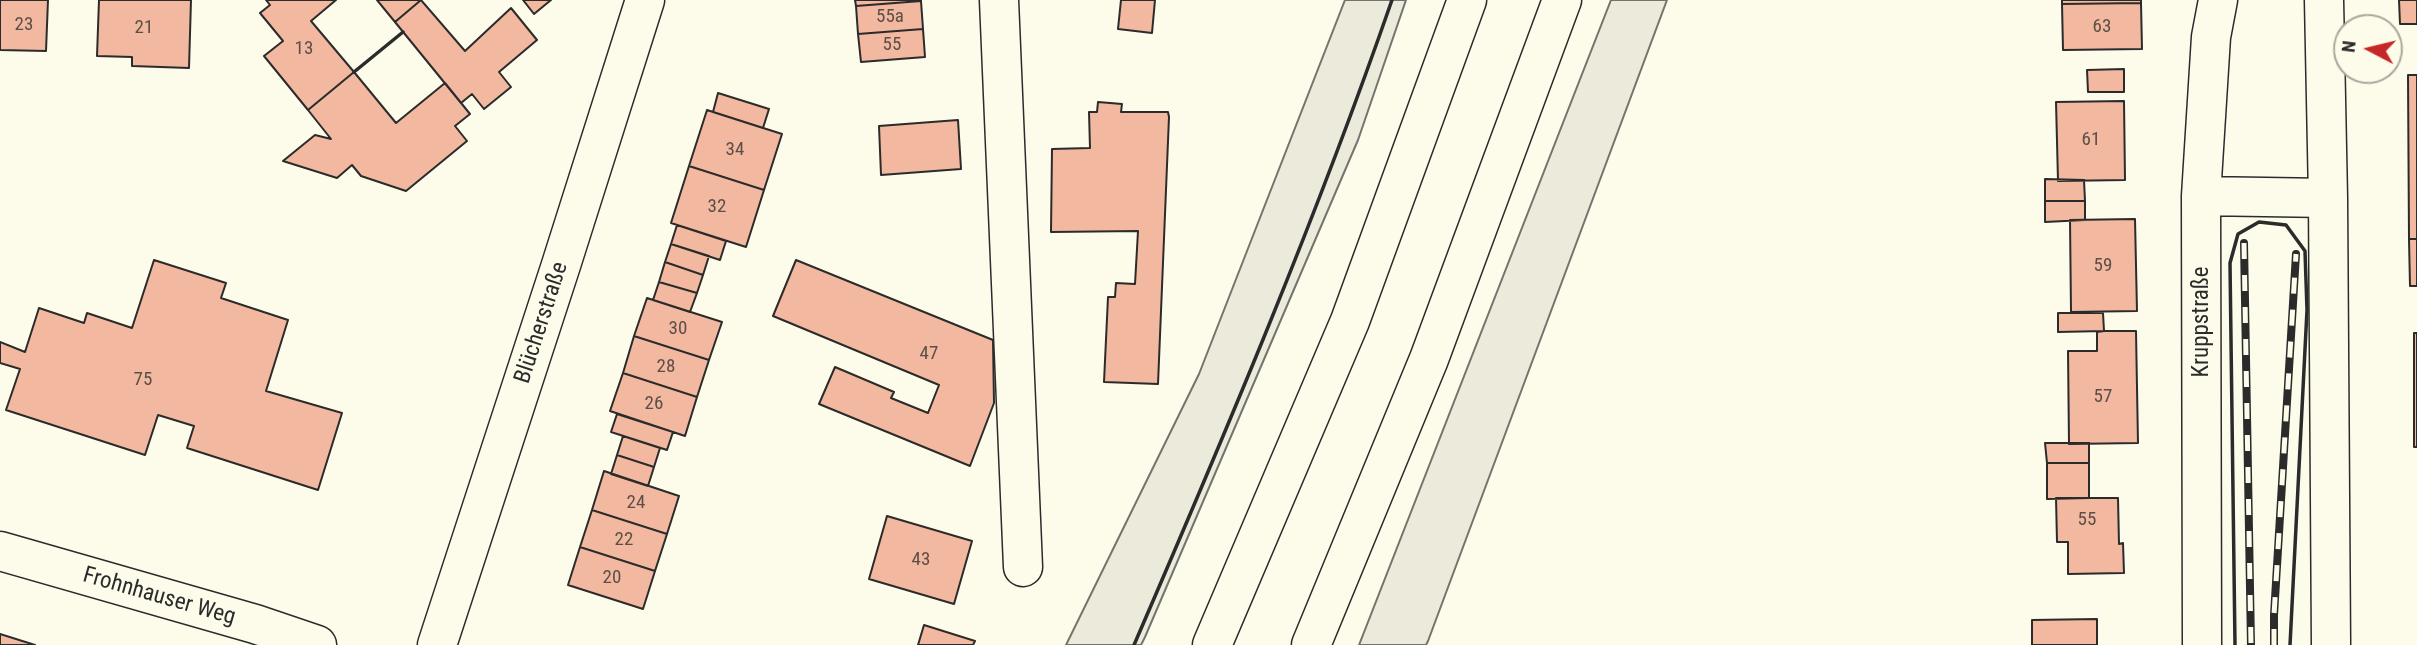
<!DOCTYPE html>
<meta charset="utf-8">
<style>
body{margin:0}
#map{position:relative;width:2417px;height:645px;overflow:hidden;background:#fdfbea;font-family:"Roboto Condensed",sans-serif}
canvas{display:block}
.north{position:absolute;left:2333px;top:14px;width:70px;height:70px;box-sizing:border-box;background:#fdfbea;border:2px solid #a9a89e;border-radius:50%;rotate:277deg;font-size:19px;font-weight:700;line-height:28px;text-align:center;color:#2b2b2b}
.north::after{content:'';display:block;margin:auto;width:24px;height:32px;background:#c62828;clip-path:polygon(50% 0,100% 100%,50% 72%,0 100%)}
</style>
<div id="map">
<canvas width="2417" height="645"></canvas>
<div class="north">N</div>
</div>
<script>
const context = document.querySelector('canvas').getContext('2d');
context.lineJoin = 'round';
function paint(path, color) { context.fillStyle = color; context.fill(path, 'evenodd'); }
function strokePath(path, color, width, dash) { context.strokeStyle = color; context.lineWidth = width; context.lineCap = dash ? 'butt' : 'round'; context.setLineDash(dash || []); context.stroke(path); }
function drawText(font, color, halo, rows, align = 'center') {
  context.font = font + ' "Roboto Condensed",sans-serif'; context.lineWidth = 5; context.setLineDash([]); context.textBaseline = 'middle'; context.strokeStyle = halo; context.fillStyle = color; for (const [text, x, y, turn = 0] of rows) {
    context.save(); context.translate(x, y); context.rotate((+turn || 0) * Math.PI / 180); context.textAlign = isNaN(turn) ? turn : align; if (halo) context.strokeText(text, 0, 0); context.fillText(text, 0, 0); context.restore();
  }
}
const green = new Path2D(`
 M 1345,0 L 1406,0 L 1358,140 L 1145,637 L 1141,645 L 1066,645 L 1199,374 Z
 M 1611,0 L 1667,0 L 1428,641 L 1426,645 L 1359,645 Z`);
const building = new Path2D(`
 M 0,0 L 48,0 L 46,51 L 0,50 Z
 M 99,0 L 191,0 L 189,68 L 132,66 L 132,57 L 97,56 Z
 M 266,0 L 336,0 L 311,21 L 354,72 L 308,110 L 264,56 L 283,41 L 260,13 L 270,5 Z
 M 377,0 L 421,0 L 395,22 Z
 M 421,0 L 465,51 L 511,8 L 537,40 L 499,72 L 511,87 L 484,109 L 472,94 L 461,103 L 395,22 Z
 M 523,0 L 551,0 L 534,14 Z
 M 855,0 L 921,0 L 921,1 L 856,6 Z
 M 1121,0 L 1155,0 L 1152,33 L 1118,29 Z
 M 2062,0 L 2141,0 L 2141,3 L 2062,4 Z
 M 2399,0 L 2417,0 L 2417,24 L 2400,24 Z
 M 921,1 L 923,29 L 858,34 L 856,6 Z
 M 2141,3 L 2142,49 L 2063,50 L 2062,4 Z
 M 923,29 L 925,57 L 861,62 L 858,34 Z
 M 2124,69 L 2124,92 L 2088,92 L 2087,70 Z
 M 354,72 L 396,123 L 445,83 L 470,114 L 455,126 L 467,141 L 406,191 L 361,176 L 352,165 L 337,178 L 283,161 L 315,135 L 331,139 L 308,110 Z
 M 2408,75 L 2417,75 L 2417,239 L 2409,239 Z
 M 718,93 L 769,109 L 763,128 L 713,112 Z
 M 2124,101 L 2125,180 L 2058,181 L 2056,102 Z
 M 1098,102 L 1122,104 L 1121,112 L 1168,112 L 1169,117 L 1158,384 L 1104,382 L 1108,297 L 1115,297 L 1116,283 L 1135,284 L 1138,231 L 1051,232 L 1052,149 L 1090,148 L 1089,112 L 1097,112 Z
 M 707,110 L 782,134 L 764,190 L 689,166 Z
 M 958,120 L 961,169 L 881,175 L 879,126 Z
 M 689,166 L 764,190 L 746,247 L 671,223 Z
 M 2045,179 L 2084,180 L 2085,201 L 2045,201 Z
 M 2045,201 L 2085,201 L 2085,220 L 2045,222 Z
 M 2135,219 L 2137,311 L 2071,312 L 2070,220 Z
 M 677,225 L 726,241 L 720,260 L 671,244 Z
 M 2409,239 L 2417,239 L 2417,286 L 2410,286 Z
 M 671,244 L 709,256 L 703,275 L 665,262 Z
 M 154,260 L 226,283 L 221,298 L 288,320 L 266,391 L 342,413 L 318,490 L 187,448 L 194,426 L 158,415 L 145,455 L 6,410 L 20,369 L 0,363 L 0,342 L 25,352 L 39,308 L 84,323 L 87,313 L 132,328 Z
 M 796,260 L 993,340 L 994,403 L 970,466 L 819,404 L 835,367 L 894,392 L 891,398 L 928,413 L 939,385 L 773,316 Z
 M 665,262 L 703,275 L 697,293 L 659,282 Z
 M 659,282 L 697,293 L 690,312 L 653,300 Z
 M 647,298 L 722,322 L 709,360 L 634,336 Z
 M 2058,313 L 2103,313 L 2104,331 L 2058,332 Z
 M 2104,331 L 2136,331 L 2138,443 L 2069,444 L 2068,351 L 2097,351 L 2097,332 Z
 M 2414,333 L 2417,333 L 2417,447 L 2414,447 Z
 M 634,336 L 709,360 L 697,397 L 623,373 Z
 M 623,373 L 697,397 L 685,436 L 610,411 Z
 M 617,414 L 673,432 L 667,450 L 611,432 Z
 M 623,436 L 660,448 L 654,467 L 617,455 Z
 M 2045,443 L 2089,443 L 2089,463 L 2047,463 Z
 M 617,455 L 654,467 L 648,486 L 611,474 Z
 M 2047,463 L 2089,463 L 2089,498 L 2047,499 Z
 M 604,471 L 679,496 L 667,534 L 592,510 Z
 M 2056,498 L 2118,498 L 2119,544 L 2123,543 L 2124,573 L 2068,574 L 2068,542 L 2057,542 Z
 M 592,510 L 667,534 L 655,571 L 580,547 Z
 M 887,516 L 972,541 L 954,604 L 869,579 Z
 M 580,547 L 655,571 L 643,609 L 568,585 Z
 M 2097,619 L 2097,645 L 2032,645 L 2032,620 Z
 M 924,625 L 975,641 L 973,645 L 918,645 Z
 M 0,634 L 35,645 L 0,645 Z`);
const street = new Path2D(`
 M 999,0 L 1023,567
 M 437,645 L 561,265 L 645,0`);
const secondary = new Path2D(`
 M 2324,0 L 2328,198 L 2331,645
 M 2201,196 L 2328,198
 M 0,551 L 255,624 L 317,645
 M 2202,645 L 2201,196 L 2211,37 L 2218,0`);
const highway = new Path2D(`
 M 1212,645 L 1350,321 L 1467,0
 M 1311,645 L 1429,359 L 1562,0`);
const rail = new Path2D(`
 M 2244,243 L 2251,645
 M 2274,645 L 2274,615 L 2296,254`);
const wall = new Path2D(`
 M 354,72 L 403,32
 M 1134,645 C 1226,432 1316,219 1392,0
 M 2235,645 L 2230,263 L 2238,234 L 2259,222 L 2286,225 L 2305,251 L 2307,310 L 2290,645`);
const numberNames = [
 ["55a",890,17],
 ["23",24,25],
 ["63",2102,27],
 ["21",144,28],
 ["55",892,45],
 ["13",304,49],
 ["61",2091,140],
 ["34",735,150],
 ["32",717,207],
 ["59",2103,266],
 ["30",678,329],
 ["47",929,354],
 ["28",666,367],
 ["75",143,380],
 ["57",2103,397],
 ["26",654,404],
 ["24",636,503],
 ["55",2087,520],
 ["22",624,540],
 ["43",921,560],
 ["20",612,578]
];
const streetNames = [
 ["Kruppstraße",2202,322,-90],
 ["Blücherstraße",542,323,-72],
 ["Frohnhauser Weg",159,597,16]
];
paint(green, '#ecebdb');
strokePath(green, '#74746e', 2);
paint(building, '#f2b8a0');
strokePath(building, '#2b2b2b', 2);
strokePath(street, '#2b2b2b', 41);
strokePath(secondary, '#2b2b2b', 41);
strokePath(highway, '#2b2b2b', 41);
strokePath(street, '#fdfbea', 38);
strokePath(secondary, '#fdfbea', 38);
strokePath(highway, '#fdfbea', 38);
strokePath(rail, '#2b2b2b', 8);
strokePath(rail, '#fdfbea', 5, [16]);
strokePath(wall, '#2b2b2b', 3.5);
drawText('19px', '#5d4e48', null, numberNames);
drawText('23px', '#2b2b2b', '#fdfbea', streetNames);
</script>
